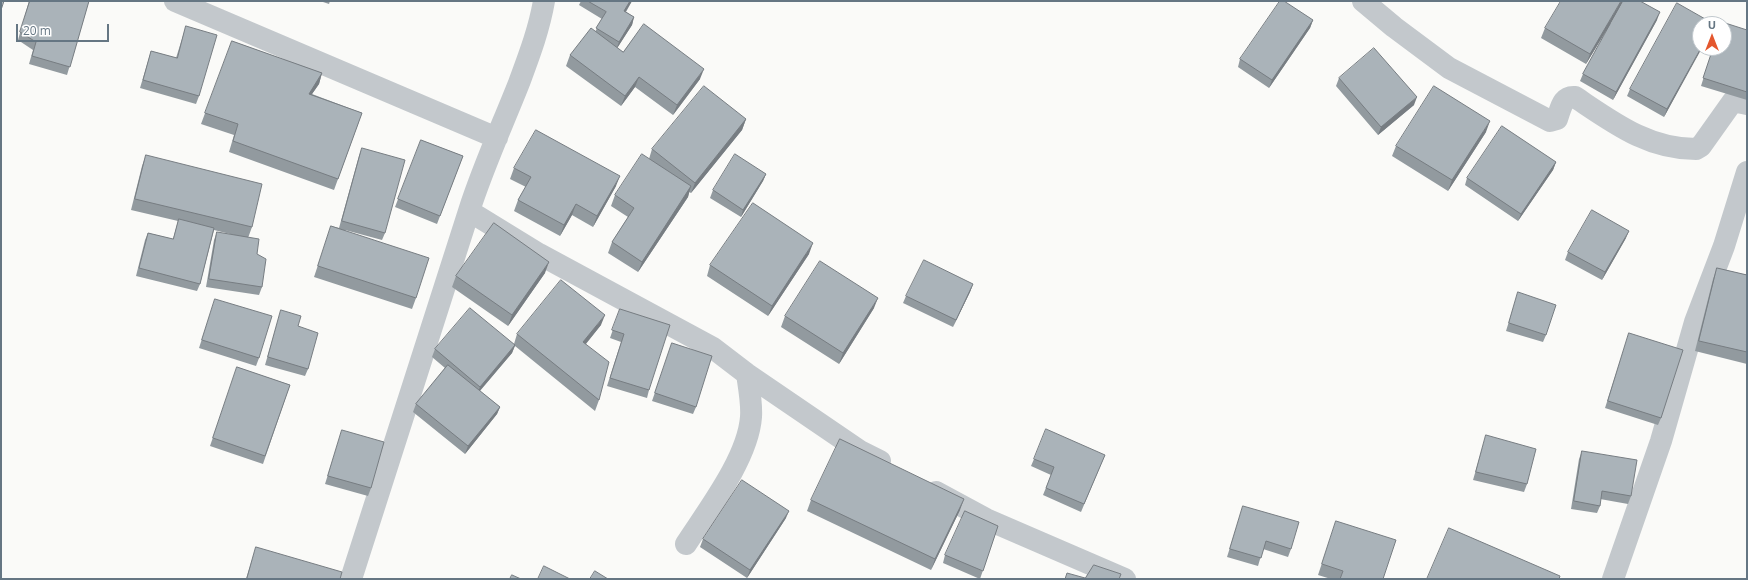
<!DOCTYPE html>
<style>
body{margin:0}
#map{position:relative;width:1748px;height:580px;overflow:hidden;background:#fafaf8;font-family:"Open Sans",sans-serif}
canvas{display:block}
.frame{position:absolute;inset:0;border:2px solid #657683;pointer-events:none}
.north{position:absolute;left:1692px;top:16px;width:40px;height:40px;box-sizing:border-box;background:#fff;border:1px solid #c1c8cd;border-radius:50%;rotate:0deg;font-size:11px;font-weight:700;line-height:16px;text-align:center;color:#657683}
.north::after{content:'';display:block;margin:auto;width:14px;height:18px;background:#e4572e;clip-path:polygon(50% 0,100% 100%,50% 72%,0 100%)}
.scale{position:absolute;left:16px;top:24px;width:93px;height:18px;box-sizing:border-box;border:2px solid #657683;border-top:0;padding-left:5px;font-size:12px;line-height:14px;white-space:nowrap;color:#657683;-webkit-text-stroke:3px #fff;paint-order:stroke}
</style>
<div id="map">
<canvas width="1748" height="580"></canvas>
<div class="frame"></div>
<div class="north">U</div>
<div class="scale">20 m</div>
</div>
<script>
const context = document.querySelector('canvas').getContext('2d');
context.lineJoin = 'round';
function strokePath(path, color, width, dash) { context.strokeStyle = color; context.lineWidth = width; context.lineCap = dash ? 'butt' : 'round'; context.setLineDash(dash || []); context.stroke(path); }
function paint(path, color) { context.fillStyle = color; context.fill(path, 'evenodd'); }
const minor = new Path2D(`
 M 175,1 L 497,138
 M 544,1 C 539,30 529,56 519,83 C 502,126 483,167 469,211 L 539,254 L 713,348 L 747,374 L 860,451 L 880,461
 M 1363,1 L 1394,27 L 1449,68 L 1550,121 L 1557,119 C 1561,108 1562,96 1575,97 C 1614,123 1648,149 1696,149 L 1701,146 L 1733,101 L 1747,104
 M 936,492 L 986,519 L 1125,579
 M 686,544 C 708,510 748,458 751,417 C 752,403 749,388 747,374
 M 351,579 L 469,211
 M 1613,579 L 1661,441 L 1695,322 L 1724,246 L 1747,172`);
const wall = new Path2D(`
 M 29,1 L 89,1 L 67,75 L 29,64 L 33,50 L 18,40 Z
 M 320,1 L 330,1 L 329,4 Z
 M 581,1 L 632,1 L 626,12 L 634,17 L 632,25 L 617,48 L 623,52 L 700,79 L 673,115 L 635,87 L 621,106 L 566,66 L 570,55 L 595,32 L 602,19 L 579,5 Z
 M 1313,20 L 1310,28 L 1269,88 L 1238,67 L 1240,59 Z
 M 1657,20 L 1613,100 L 1580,81 L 1583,74 L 1609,26 L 1586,64 L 1541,38 L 1545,28 Z
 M 1714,24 L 1664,117 L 1627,96 L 1630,89 Z
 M 186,26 L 199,96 L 196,104 L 140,88 L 151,51 L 176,58 Z
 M 1747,30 L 1747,100 L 1701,86 L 1713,48 Z
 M 232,41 L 322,73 L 319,84 L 312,94 L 362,113 L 334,190 L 229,152 L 234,135 L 201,124 Z
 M 1339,78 L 1414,105 L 1378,135 L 1336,86 Z
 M 746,119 L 742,130 L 691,193 L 689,192 L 688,197 L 638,272 L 608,253 L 612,242 L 628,217 L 611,206 L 615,195 L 649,159 L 652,149 Z
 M 1486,132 L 1448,191 L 1392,156 L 1396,146 Z
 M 421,140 L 463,156 L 437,224 L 395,207 Z
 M 362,148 L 385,233 L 382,240 L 345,230 L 416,298 L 412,309 L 314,277 L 331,226 L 339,228 L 359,156 Z
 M 146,155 L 252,227 L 248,238 L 257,254 L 262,287 L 259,295 L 206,287 L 214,240 L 217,232 L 242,237 L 214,230 L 200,284 L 197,291 L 136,276 L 145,240 L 148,233 L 173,239 L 178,221 L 131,210 L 142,166 Z
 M 1556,162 L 1553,170 L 1518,221 L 1465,185 L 1467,178 Z
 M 514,168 L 616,186 L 593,227 L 572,215 L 560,236 L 514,211 L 518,200 L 526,187 L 510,179 Z
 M 766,174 L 763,181 L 741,217 L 710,198 L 713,190 Z
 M 1626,238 L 1602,280 L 1565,260 L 1568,252 Z
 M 809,254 L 768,316 L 707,276 L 710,265 Z
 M 1717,268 L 1747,275 L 1747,364 L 1695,351 L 1713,279 Z
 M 545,273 L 508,326 L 452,287 L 456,276 Z
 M 973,284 L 970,292 L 953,327 L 903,303 L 906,296 Z
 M 1518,292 L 1546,335 L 1543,342 L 1506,331 Z
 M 215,299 L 259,358 L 256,366 L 199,348 Z
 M 874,308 L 839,364 L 781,327 L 785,316 Z
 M 620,309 L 649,390 L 647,398 L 607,386 L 621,342 L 610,338 Z
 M 281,310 L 298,326 L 308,369 L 305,376 L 265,365 Z
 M 601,325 L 586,344 L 599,400 L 595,411 L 515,346 L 512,353 L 480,391 L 500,407 L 497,414 L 465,454 L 413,412 L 416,404 L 445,368 L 432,357 L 435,349 L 514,344 L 517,334 Z
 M 1629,333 L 1661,418 L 1658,425 L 1605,408 Z
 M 672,343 L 696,407 L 693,414 L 652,401 Z
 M 237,367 L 290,385 L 263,464 L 210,446 Z
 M 342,430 L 371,488 L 368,496 L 325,484 Z
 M 1486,435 L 1527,484 L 1524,492 L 1473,480 Z
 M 1582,451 L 1631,496 L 1628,504 L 1600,499 L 1600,506 L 1597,513 L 1571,509 L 1579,459 Z
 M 1105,455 L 1081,512 L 1043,495 L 1051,475 L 1031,466 L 1034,459 Z
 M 811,500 L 960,510 L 931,570 L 807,511 Z
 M 1243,506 L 1291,549 L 1288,557 L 1263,549 L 1258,566 L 1227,557 Z
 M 786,518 L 747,578 L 700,547 L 703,539 Z
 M 1336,521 L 1383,579 L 1331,579 L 1318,575 Z
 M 998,526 L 980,579 L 943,563 L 945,555 Z
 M 256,547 L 340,579 L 246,579 Z`);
const shadedWall = new Path2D(`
 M 630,1 L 632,1 L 621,19 L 624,11 Z
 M 1621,1 L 1624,1 L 1586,64 L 1590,54 Z
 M 1660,12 L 1657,20 L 1613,100 L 1616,92 Z
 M 634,17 L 632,25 L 616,50 L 619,42 Z
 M 1313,20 L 1310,28 L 1269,88 L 1272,80 Z
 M 1701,48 L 1702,48 L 1664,117 L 1667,109 Z
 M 704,69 L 700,79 L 673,115 L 677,105 Z
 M 322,73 L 319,84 L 305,104 L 309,94 Z
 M 639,77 L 635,87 L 621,106 L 625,96 Z
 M 1417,97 L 1414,105 L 1378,135 L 1381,127 Z
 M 746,119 L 742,130 L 691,193 L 695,183 Z
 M 1490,121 L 1486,132 L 1448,191 L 1452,180 Z
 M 1556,162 L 1553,170 L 1518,221 L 1521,214 Z
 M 766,174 L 763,181 L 741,217 L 743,210 Z
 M 620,176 L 616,186 L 593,227 L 597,216 Z
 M 691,186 L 688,197 L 638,272 L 642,262 Z
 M 576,204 L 572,215 L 560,236 L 564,225 Z
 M 1629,231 L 1626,238 L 1602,280 L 1605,272 Z
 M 813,243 L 809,254 L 768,316 L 772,306 Z
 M 549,262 L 545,273 L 508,326 L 512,315 Z
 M 973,284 L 970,292 L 953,327 L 956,320 Z
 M 878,298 L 874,308 L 839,364 L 843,353 Z
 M 605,315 L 601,325 L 579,352 L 583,342 Z
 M 515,345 L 512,353 L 477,394 L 480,387 Z
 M 500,407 L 497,414 L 465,454 L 468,446 Z
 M 964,499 L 960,510 L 931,570 L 935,559 Z
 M 789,511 L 786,518 L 747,578 L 750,570 Z`);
const building = new Path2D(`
 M 1,1 L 4,1 L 1,10 Z
 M 30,1 L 89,1 L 70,67 L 32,56 L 36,42 L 20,32 Z
 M 588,1 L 630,1 L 624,11 L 634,17 L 619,42 L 596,28 L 606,12 Z
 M 1280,1 L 1284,1 L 1313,20 L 1272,80 L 1240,59 Z
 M 1561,1 L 1621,1 L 1590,54 L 1545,28 Z
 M 1623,1 L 1640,1 L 1660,12 L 1616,92 L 1583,74 Z
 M 1677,3 L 1714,24 L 1700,24 L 1700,48 L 1701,48 L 1667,109 L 1630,89 Z
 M 1722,22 L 1747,30 L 1747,92 L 1703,78 L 1713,48 L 1724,48 L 1724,24 L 1721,24 Z
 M 644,24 L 704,69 L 677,105 L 639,77 L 625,96 L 570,55 L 591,28 L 623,52 Z
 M 186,26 L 217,35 L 199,96 L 143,80 L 151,51 L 177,58 Z
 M 232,41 L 322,73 L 309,94 L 362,113 L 338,179 L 233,141 L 238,124 L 205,113 Z
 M 1374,48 L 1417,97 L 1381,127 L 1339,78 Z
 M 704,86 L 746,119 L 695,183 L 652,149 Z
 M 1434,86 L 1490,121 L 1452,180 L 1396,146 Z
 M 1502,126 L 1556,162 L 1521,214 L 1467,178 Z
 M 536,130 L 620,176 L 597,216 L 576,204 L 564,225 L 518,200 L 531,177 L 514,168 Z
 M 421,140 L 463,156 L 440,216 L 398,199 Z
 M 362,148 L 405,160 L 385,233 L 342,221 Z
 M 642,154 L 691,186 L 642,262 L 612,242 L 634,208 L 615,195 Z
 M 735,154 L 766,174 L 743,210 L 713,190 Z
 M 146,155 L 262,184 L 252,227 L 135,199 Z
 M 753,203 L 813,243 L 772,306 L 710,265 Z
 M 1592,210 L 1629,231 L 1605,272 L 1568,252 Z
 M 179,219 L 214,228 L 200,284 L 139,268 L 148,233 L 173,239 Z
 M 494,223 L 549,262 L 512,315 L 456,276 Z
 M 331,226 L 429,258 L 416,298 L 318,266 Z
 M 217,232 L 259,239 L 257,254 L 266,259 L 262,287 L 209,279 Z
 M 924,260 L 973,284 L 956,320 L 906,296 Z
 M 820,261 L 878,298 L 843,353 L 785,316 Z
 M 1717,268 L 1747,275 L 1747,352 L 1699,341 Z
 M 561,280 L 605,315 L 583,342 L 609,362 L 599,400 L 517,334 Z
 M 1518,292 L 1556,305 L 1546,335 L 1509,323 Z
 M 215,299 L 272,316 L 259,358 L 202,340 Z
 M 470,308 L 515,345 L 480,387 L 435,349 Z
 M 620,309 L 670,325 L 649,390 L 610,378 L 624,334 L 612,330 Z
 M 281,310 L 301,316 L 298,326 L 318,333 L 308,369 L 268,357 Z
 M 1629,333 L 1683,350 L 1661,418 L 1608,401 Z
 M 672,343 L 712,356 L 696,407 L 655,393 Z
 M 448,365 L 500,407 L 468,446 L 416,404 Z
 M 237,367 L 290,385 L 265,456 L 213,438 Z
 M 1046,429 L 1105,455 L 1084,504 L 1046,488 L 1054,467 L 1034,459 Z
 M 342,430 L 384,442 L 371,488 L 328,476 Z
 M 1486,435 L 1536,449 L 1527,484 L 1476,472 Z
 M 840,439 L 964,499 L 935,559 L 811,500 Z
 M 1582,451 L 1637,460 L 1631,496 L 1602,491 L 1600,506 L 1574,501 Z
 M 742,480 L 789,511 L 750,570 L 703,539 Z
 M 1243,506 L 1299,522 L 1291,549 L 1266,541 L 1261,558 L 1230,549 Z
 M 965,511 L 998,526 L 983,571 L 945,555 Z
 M 1336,521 L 1396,540 L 1383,579 L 1340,579 L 1343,571 L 1322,564 Z
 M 1449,528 L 1560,576 L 1559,579 L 1427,579 Z
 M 256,547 L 342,572 L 340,579 L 247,579 Z
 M 1094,565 L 1121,574 L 1119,579 L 1065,579 L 1067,573 L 1085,578 Z
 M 544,566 L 570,579 L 538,579 Z
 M 595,571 L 608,579 L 590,579 Z
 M 512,575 L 521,579 L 510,579 Z`);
strokePath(minor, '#c3c8cc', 22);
paint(wall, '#929a9f');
paint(shadedWall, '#777d82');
paint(building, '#aab3b9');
strokePath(building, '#777d82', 1);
</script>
